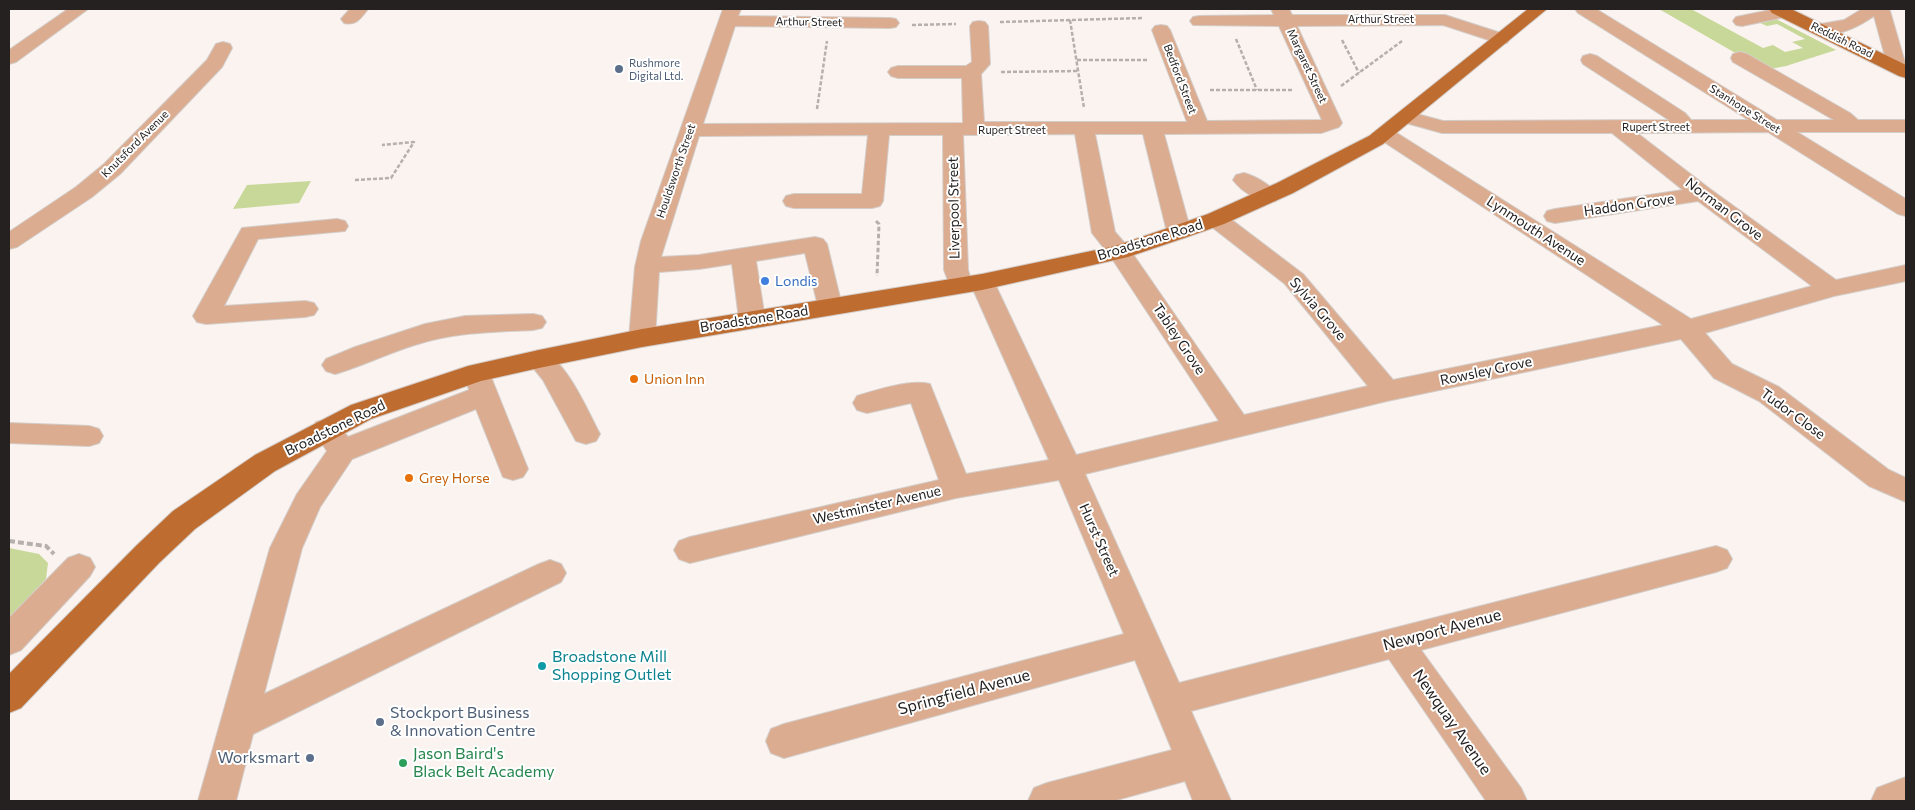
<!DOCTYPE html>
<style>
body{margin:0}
#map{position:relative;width:1915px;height:810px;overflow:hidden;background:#faf3ef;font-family:Commissioner,sans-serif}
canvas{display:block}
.frame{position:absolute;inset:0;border:10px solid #242120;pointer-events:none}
</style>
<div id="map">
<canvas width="1915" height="810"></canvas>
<div class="frame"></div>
</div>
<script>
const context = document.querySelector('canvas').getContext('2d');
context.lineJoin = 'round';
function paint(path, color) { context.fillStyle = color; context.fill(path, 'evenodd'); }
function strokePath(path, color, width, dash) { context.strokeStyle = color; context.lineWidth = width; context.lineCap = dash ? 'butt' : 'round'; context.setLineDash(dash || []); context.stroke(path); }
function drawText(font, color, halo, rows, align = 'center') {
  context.font = font + ' Commissioner,sans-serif'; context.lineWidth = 4; context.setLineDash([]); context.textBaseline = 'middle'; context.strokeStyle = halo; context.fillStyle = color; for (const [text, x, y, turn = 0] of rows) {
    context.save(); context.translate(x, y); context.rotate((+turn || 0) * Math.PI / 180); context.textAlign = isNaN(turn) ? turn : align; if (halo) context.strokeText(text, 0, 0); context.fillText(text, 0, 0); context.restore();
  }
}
const green = new Path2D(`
 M 1659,9 L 1691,9 L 1763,48 L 1773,45 L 1785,52 L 1803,48 L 1792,42 L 1805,39 L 1777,24 L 1767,26 L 1760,23 L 1776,19 L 1836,50 L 1786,66 L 1765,70 Z
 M 311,181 L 299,203 L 233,209 L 247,185 Z
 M 9,548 L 39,554 L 48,563 L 46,579 L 9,618 Z`);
const pathFar2 = new Path2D(`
 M 1070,20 L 1084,108
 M 1000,22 L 1143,18
 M 912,25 L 956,24
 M 1236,39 L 1257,90
 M 1342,40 L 1359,73
 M 1077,60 L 1148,60
 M 1001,72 L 1078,71
 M 1341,86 L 1402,41
 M 1210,90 L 1292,90
 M 817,109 L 827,41
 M 355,180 L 391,178 L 414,142 L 382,145`);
const pathFar1 = new Path2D(`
 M 876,221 L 879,224 L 877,276`);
const path = new Path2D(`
 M 9,541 L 46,546 L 54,554`);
const minor = new Path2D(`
 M 68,9 L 88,9 L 16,62 L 9,64 L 9,50 Z
 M 350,9 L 368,9 C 361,18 356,26 344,23 L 341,19 Z
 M 723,9 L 741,9 L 738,16 L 890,18 L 896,19 L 899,23 L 896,27 L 890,28 L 735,26 L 703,124 L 963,123 L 962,78 L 898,78 L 891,76 L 888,72 L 891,68 L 898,66 L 966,66 L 972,62 L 970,26 L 973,22 L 979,21 L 985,22 L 988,26 L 990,64 L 981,74 L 984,122 L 1187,122 L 1152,30 L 1155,26 L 1161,25 L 1167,26 L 1170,30 L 1207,121 L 1322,120 L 1279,26 L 1193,25 L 1190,21 L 1193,17 L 1199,16 L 1274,15 L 1271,9 L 1289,9 L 1292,15 L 1445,15 L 1507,35 L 1510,39 L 1507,43 L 1501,44 L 1443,25 L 1297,26 L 1342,123 L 1339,127 L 1321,133 L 1164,134 L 1191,232 L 1187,237 L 1179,239 L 1171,237 L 1167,232 L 1143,134 L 1095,134 L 1115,232 L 1128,247 L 1244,415 L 1368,386 L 1285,284 L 1208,224 L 1205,219 L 1208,214 L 1216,212 L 1224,214 L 1303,274 L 1393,380 L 1663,325 L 1378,138 L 1375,134 L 1378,130 L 1385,128 L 1392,130 L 1691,319 L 1812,286 L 1698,201 L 1555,223 L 1547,221 L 1544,216 L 1547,211 L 1555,209 L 1683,190 L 1612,133 L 1442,133 L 1399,121 L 1396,117 L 1399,113 L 1406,111 L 1443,121 L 1669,120 L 1583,64 L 1581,60 L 1583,56 L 1590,54 L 1597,56 L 1685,113 L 1691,120 L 1749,120 L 1578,13 L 1575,9 L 1596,9 L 1777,120 L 1834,120 L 1733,62 L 1731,58 L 1733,54 L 1740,52 L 1747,54 L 1850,113 L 1858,120 L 1906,120 L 1906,132 L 1797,132 L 1906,199 L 1906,216 L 1898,214 L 1768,132 L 1637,133 L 1710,189 L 1836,280 L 1906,265 L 1906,281 L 1834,296 L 1705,333 L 1732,364 L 1779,387 L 1889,470 L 1906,478 L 1906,502 L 1869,486 L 1759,401 L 1714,378 L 1681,339 L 1387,401 L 1085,474 L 1179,683 L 1716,546 L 1727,550 L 1732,559 L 1727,568 L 1716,572 L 1421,650 L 1521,788 L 1527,801 L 1486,801 L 1389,659 L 1191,711 L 1231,801 L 1193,801 L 1185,781 L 1113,801 L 1028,801 L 1034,788 L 1047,783 L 1172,750 L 1135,660 L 784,758 L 771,753 L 766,741 L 771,729 L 784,724 L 1124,634 L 1059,480 L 956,498 L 690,563 L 679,559 L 674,550 L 679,541 L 690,537 L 939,480 L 911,403 L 867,413 L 857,410 L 853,403 L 857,396 C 876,390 911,379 930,384 L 966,474 L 1049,460 L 972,287 L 970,291 L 961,293 L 952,291 L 944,270 L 943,135 L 889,135 L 883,201 L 880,206 L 872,208 L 794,208 L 786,206 L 783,201 L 786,196 L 794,194 L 862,194 L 868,135 L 699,136 L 661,257 L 699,255 L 815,237 L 823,239 L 827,244 L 842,306 L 839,312 L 830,314 L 821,312 L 818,306 L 805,253 L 756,261 L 765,319 L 761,325 L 752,327 L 743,325 L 739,319 L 732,264 L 699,269 L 659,272 L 655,338 L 651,344 L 642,347 L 633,344 L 629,338 L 635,267 L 641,241 ZM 1075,134 L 1092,233 L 1111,257 L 1219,421 L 1076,455 L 994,282 L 991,277 L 982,274 L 973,277 L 971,280 L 968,270 L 963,135 Z
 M 1775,9 L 1791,9 L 1793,12 L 1790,16 L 1742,26 L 1736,25 L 1733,21 L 1736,17 Z
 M 1862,9 L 1888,9 L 1890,11 L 1906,66 L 1904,71 L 1897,73 L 1890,71 L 1888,67 L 1874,16 C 1857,28 1836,38 1815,33 L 1812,29 L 1815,25 L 1844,20 Z
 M 223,42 L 230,44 L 232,48 L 222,67 L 120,174 L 92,197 L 17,247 L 9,249 L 9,232 L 76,187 L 104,164 L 207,60 L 216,44 Z
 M 1244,173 C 1256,176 1272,186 1279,196 L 1276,201 C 1261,204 1242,192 1233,180 L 1236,175 Z
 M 337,219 L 345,221 L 348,226 L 345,231 L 258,239 L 224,306 L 305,301 L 314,303 L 318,309 L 314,315 L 305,317 L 206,324 L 197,322 L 193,316 L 242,228 Z
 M 533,314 L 542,316 L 546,322 L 542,328 L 533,330 C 494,332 456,332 418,344 C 390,352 363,366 335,374 L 326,371 L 322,365 L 326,359 L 355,347 L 425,324 L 465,316 Z
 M 539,350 C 566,358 587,410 600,434 L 596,441 L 586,444 L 576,441 L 543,380 L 526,359 L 530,353 Z
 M 478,368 L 487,370 L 491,377 L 528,469 L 523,477 L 513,480 L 503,477 L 476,409 L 352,459 L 320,507 L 302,548 L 264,694 L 539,564 L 550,560 L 561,564 L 566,573 L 561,582 L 253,734 L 236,801 L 198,801 L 270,548 L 297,494 L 327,451 L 312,429 L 316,422 C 335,416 337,424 348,437 L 469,390 L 465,377 L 469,370 Z
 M 9,423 L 89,426 L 99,429 L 103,436 L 99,443 L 89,446 L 9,443 Z
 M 79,554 L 90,558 L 95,567 L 90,576 L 21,650 L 9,655 L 9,618 L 68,558 Z
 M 1906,777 L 1906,801 L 1871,801 L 1877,788 Z`);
const major = new Path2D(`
 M 1528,9 L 1547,9 L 1383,144 L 1293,193 L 1224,224 L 1187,237 L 1128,257 L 982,290 L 642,347 L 539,368 L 481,381 L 371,419 L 275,471 L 195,529 L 159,563 L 21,708 L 9,713 L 9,674 L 137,545 L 173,511 L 255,455 L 351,405 L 468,366 L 539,350 L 642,329 L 982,274 L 1115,246 L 1171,227 L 1208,214 L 1277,183 L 1369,136 Z
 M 1769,9 L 1791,9 L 1906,65 L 1906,78 L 1899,76 L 1772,13 Z`);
const markers = [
 [619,69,5,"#5c6f8a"],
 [765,281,5,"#3f7fe0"],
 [634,379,5,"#e8710a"],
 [409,478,5,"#e8710a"],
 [542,666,5,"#0f9aa8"],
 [380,722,5,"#5c6f8a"],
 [310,758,5,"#5c6f8a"],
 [403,763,5,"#2e9e5b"]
];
const farStreetnames = [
 ["Arthur Street",1381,19],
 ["Arthur Street",809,22,1],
 ["Reddish Road",1842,40,26],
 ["Margaret Street",1307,66,65],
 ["Bedford Street",1180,79,69],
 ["Stanhope Street",1745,109,32],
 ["Rupert Street",1656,127],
 ["Rupert Street",1012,130],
 ["Knutsford Avenue",135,144,-45],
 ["Houldsworth Street",676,171,-71]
];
const farServicenames = [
 ["Rushmore",629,63],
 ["Digital Ltd.",629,76]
];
const streetNames = [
 ["Haddon Grove",1629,205,-8],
 ["Liverpool Street",954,208,-91],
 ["Norman Grove",1724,209,37],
 ["Lynmouth Avenue",1536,231,33],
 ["Broadstone Road",1150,240,-17],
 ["Sylvia Grove",1318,309,49],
 ["Broadstone Road",754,319,-9],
 ["Tabley Grove",1179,339,56],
 ["Rowsley Grove",1486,371,-12],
 ["Tudor Close",1793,414,36],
 ["Broadstone Road",335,428,-26],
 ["Westminster Avenue",877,505,-13],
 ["Hurst Street",1099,540,66]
];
const shopNames = [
 ["Londis",775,281]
];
const foodNames = [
 ["Union Inn",644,379],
 ["Grey Horse",419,478]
];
const nearStreetnames = [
 ["Newport Avenue",1442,630,-15],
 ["Springfield Avenue",964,692,-15],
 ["Newquay Avenue",1452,722,55]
];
const nearCulturenames = [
 ["Broadstone Mill",552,657],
 ["Shopping Outlet",552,675]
];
const nearServicenames = [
 ["Stockport Business",390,713],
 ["& Innovation Centre",390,731],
 ["Worksmart",300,758,"right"]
];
const nearLeisurenames = [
 ["Jason Baird's",413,754],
 ["Black Belt Academy",413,772]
];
paint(green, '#c8d898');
strokePath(minor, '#d3cdca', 2);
strokePath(major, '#d3cdca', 2);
strokePath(pathFar2, '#b6b0ad', 2.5, [4, 2]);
strokePath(pathFar1, '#b6b0ad', 3, [4.5, 2.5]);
strokePath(path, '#b6b0ad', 4, [6, 3]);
paint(minor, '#dbac8f');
paint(major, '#be6c30');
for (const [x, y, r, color] of markers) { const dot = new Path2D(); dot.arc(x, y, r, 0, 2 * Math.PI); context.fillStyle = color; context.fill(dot); strokePath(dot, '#fff', 2); }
drawText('11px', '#242120', '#fff', farStreetnames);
drawText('11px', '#4e5e75', '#fff', farServicenames, 'left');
drawText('14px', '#242120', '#fff', streetNames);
drawText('14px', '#366cbe', '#fff', shopNames, 'left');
drawText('14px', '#c56008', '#fff', foodNames, 'left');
drawText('16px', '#242120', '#fff', nearStreetnames);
drawText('16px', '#0d838f', '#fff', nearCulturenames, 'left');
drawText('16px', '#4e5e75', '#fff', nearServicenames, 'left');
drawText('16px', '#27864d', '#fff', nearLeisurenames, 'left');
</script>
